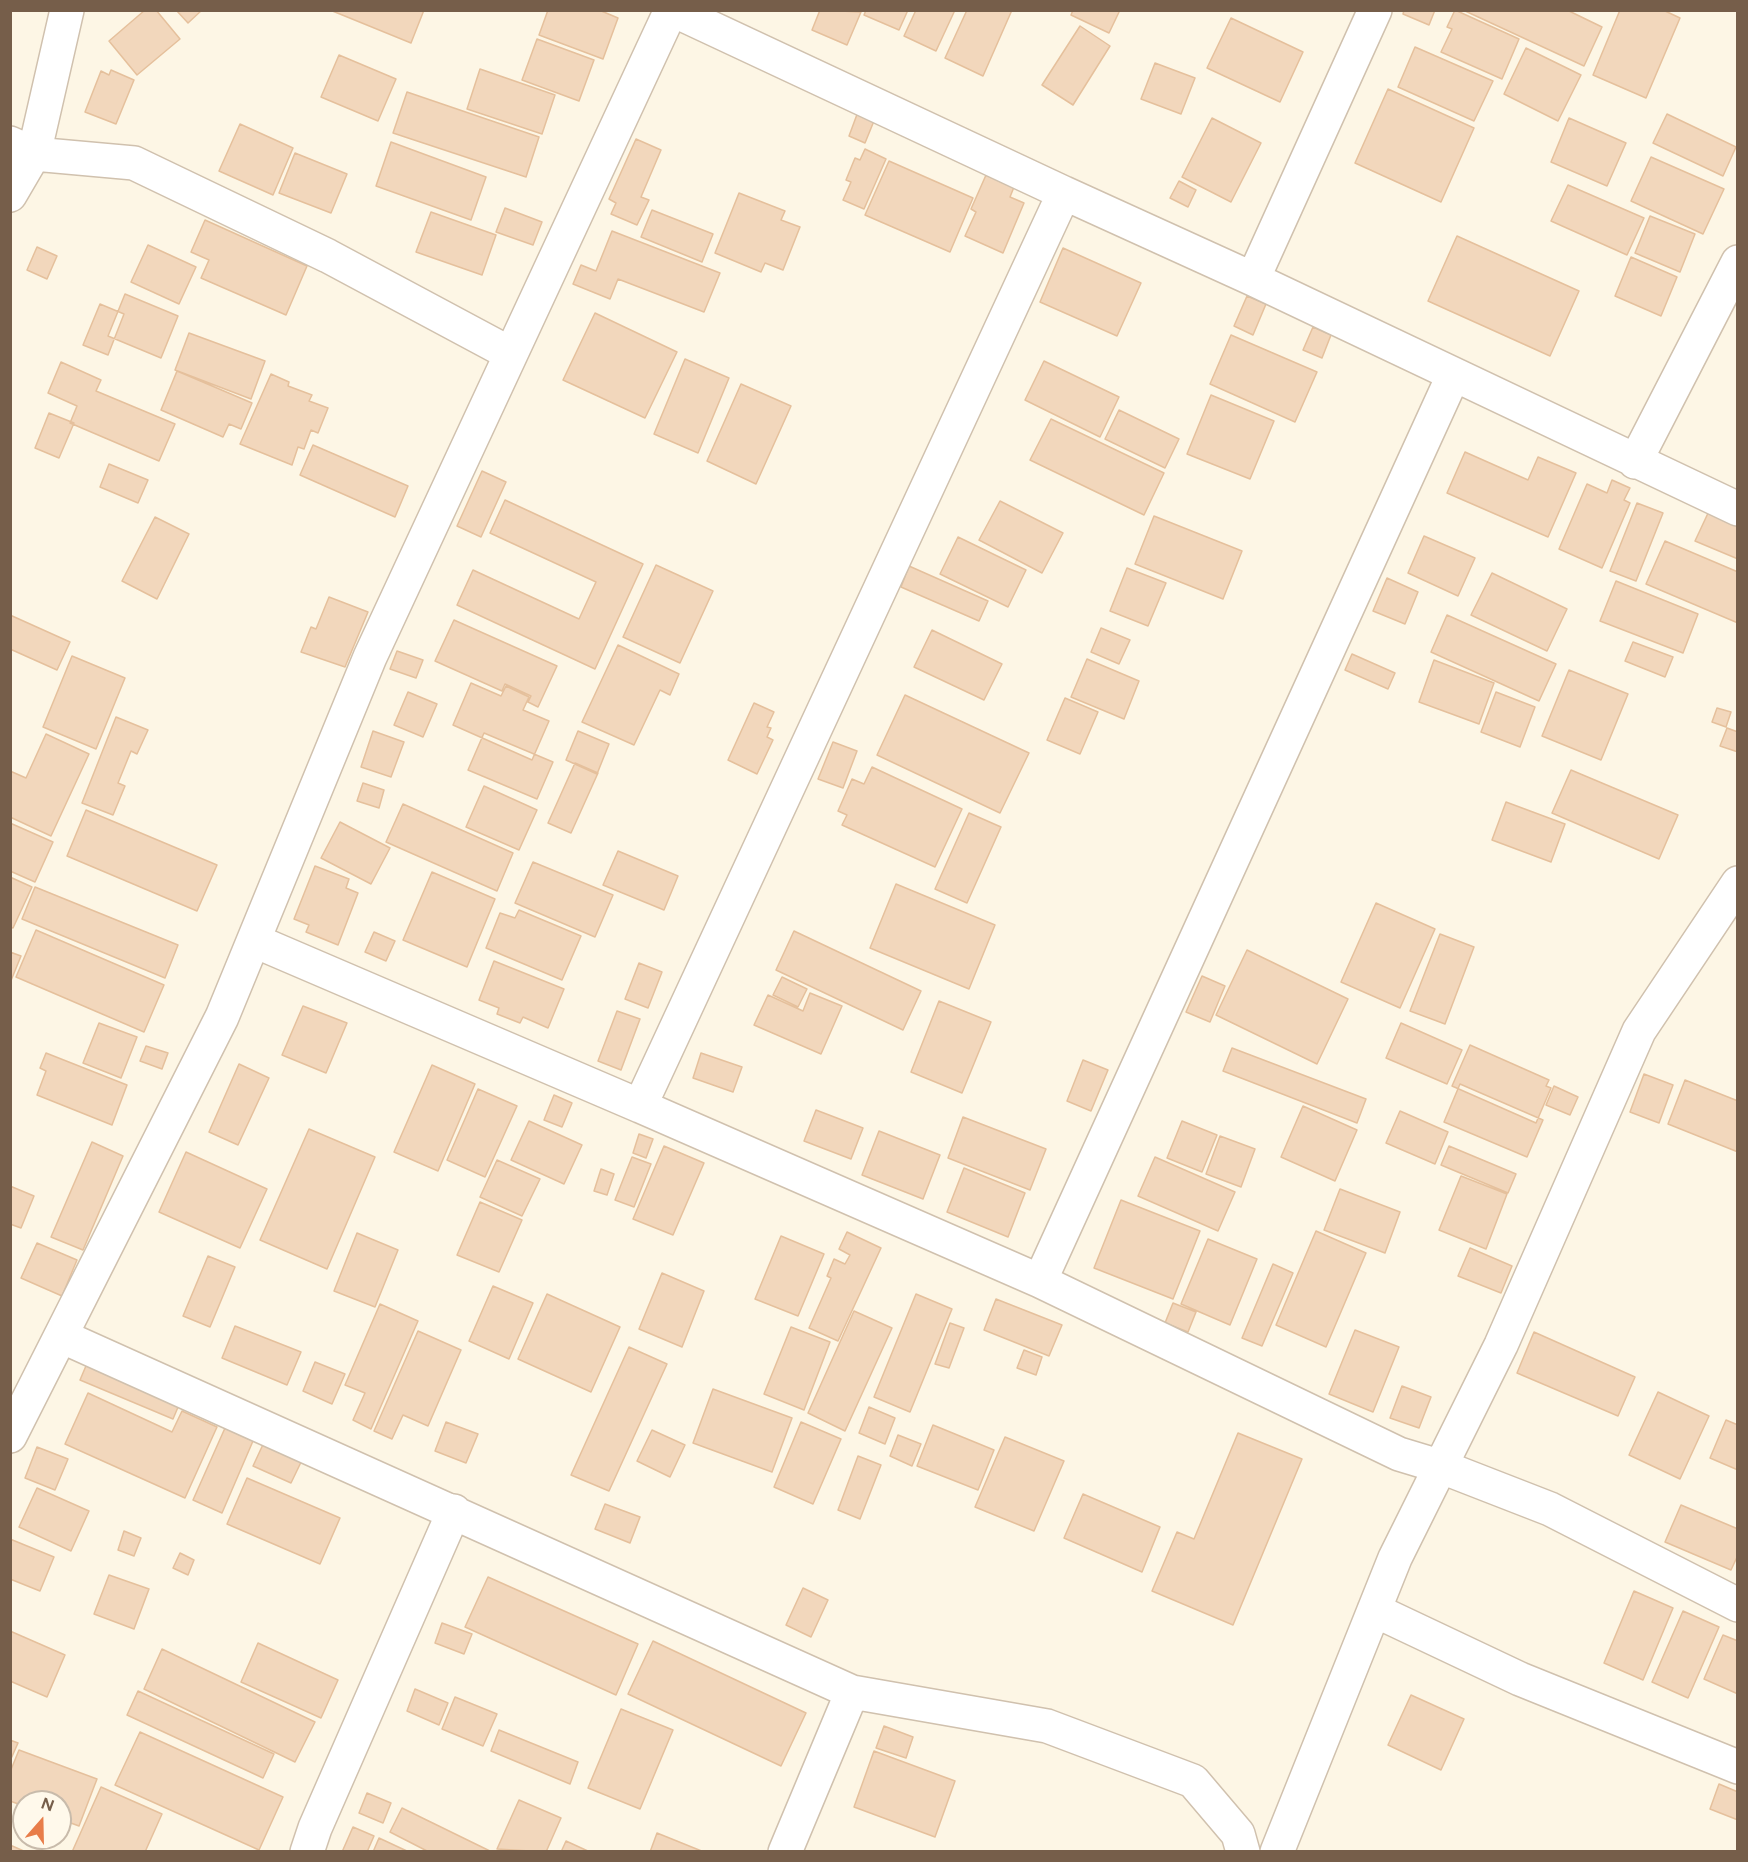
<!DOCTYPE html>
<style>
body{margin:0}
#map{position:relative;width:1748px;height:1862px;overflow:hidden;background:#fdf6e5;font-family:Figtree,sans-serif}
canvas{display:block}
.frame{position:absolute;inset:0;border:12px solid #765e4a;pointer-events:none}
.north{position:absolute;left:12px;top:1790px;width:60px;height:60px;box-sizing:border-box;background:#fff9eb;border:2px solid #c8bbab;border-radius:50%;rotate:20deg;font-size:16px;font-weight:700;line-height:24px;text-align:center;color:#765e4a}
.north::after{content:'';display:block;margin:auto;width:21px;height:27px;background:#e87d49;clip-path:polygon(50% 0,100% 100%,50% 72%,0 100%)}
</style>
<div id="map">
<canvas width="1748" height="1862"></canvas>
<div class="frame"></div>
<div class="north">N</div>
</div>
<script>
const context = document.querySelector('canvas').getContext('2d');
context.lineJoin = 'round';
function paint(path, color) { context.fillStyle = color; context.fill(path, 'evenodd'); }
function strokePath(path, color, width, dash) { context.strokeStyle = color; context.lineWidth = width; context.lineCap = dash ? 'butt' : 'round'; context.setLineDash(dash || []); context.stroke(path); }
const building = new Path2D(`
 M 145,10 L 156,10 L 180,39 L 137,75 L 109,41 Z
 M 176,10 L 202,10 L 188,23 Z
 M 330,10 L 424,10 L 411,43 Z
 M 548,10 L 599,10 L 618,18 L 603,59 L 539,35 Z
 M 820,10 L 861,12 L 847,45 L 812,30 Z
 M 866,10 L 908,10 L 899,30 L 864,15 Z
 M 916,10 L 955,10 L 936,51 L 904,36 Z
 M 967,10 L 1012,10 L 983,76 L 945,58 Z
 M 1073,10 L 1120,10 L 1109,33 L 1071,15 Z
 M 1404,10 L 1435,10 L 1429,25 L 1403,14 Z
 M 1455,10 L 1519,39 L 1502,79 L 1441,52 L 1452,29 L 1447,27 Z
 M 1463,10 L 1567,10 L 1602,27 L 1584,66 Z
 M 1620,10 L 1663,10 L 1680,18 L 1646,98 L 1593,75 Z
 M 1231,18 L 1303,52 L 1280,102 L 1207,68 Z
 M 1080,26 L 1110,46 L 1073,105 L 1042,85 Z
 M 537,39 L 594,60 L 579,101 L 522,80 Z
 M 1415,47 L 1493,81 L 1474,121 L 1398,87 Z
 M 1526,48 L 1581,75 L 1558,121 L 1504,94 Z
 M 339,55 L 396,79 L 378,121 L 321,97 Z
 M 1155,63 L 1195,78 L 1181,114 L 1141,99 Z
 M 480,69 L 555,95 L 542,134 L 467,109 Z
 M 111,70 L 134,80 L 116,124 L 85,112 L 101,71 L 109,75 Z
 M 1388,89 L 1474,128 L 1441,202 L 1355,163 Z
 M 407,92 L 539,137 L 526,177 L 393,133 Z
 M 859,109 L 876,116 L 865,143 L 849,136 Z
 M 1667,114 L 1736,147 L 1723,176 L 1653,143 Z
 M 1212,118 L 1261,143 L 1231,202 L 1182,177 Z
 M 1569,118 L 1626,143 L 1607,186 L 1551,162 Z
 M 240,124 L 293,148 L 273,195 L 219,171 Z
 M 636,139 L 661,150 L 641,197 L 649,200 L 637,225 L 611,214 L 616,203 L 609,199 Z
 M 391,142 L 486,177 L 471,220 L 376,186 Z
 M 865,149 L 886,159 L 864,209 L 843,200 L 851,182 L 846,180 L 855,158 L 860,160 Z
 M 295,153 L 347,174 L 331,213 L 279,193 Z
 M 1651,157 L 1724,189 L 1703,234 L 1631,201 Z
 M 889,161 L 973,198 L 950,252 L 865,215 Z
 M 986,175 L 1014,187 L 1010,197 L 1024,203 L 1003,253 L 965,236 L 976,212 L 971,209 Z
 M 1179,181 L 1196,190 L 1188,207 L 1170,198 Z
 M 1568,185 L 1644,218 L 1627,255 L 1551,221 Z
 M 739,193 L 785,211 L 781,220 L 800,227 L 783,270 L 765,263 L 761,272 L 715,253 Z
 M 505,208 L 542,222 L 533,245 L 496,232 Z
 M 652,210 L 713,234 L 702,262 L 641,237 Z
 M 431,212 L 496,235 L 482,275 L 416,252 Z
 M 1650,216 L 1695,234 L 1680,272 L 1635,253 Z
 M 205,220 L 307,266 L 286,315 L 201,278 L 209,260 L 191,252 Z
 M 612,231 L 720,273 L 704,312 L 618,279 L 610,299 L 573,284 L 581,265 L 596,271 Z
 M 1457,236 L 1579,291 L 1550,356 L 1428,301 Z
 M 148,245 L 196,267 L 179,304 L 131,282 Z
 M 37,247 L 57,256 L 47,279 L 27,270 Z
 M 1063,248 L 1141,283 L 1117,336 L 1040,302 Z
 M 1631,257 L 1677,277 L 1661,316 L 1615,296 Z
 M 125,294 L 178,316 L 161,358 L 108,336 Z
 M 1247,296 L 1266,304 L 1253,335 L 1234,326 Z
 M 100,304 L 124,314 L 108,355 L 83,345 Z
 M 595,313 L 677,352 L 645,418 L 563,380 Z
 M 1313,327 L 1331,335 L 1322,358 L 1303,350 Z
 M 189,333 L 265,361 L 251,399 L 175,370 Z
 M 1231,335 L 1317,372 L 1295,422 L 1210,384 Z
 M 685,359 L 729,378 L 698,453 L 654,434 Z
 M 1044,361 L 1119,397 L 1100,437 L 1025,400 Z
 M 61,362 L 101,380 L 96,391 L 175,424 L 159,461 L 70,423 L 77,406 L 48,393 Z
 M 177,371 L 252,403 L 241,429 L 229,424 L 223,437 L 161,410 Z
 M 271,374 L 289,382 L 288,386 L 312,395 L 309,401 L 328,408 L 318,433 L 311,430 L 304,449 L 298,447 L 292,465 L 240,444 Z
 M 741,384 L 791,406 L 756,484 L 707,461 Z
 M 1211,395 L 1274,421 L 1250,479 L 1187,454 Z
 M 1119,410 L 1179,439 L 1165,468 L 1105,439 Z
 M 49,413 L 74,423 L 59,458 L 35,448 Z
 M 1051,419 L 1164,473 L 1144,515 L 1030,460 Z
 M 313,445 L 408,486 L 395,517 L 300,475 Z
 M 1465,452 L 1528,480 L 1538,457 L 1576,473 L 1548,537 L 1447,493 Z
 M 109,464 L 148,480 L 138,503 L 100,487 Z
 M 482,471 L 506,482 L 481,537 L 457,526 Z
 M 1612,480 L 1630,488 L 1624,500 L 1630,503 L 1602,568 L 1559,549 L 1587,484 L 1607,493 Z
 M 505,500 L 643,564 L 595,669 L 457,605 L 473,570 L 579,619 L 596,582 L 490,533 Z
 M 1000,501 L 1063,533 L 1042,573 L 979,540 Z
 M 1637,503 L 1663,513 L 1636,581 L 1610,571 Z
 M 1709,511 L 1738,523 L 1738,559 L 1695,541 Z
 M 1154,516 L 1242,551 L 1223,599 L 1135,564 Z
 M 155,517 L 189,534 L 157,599 L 122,581 Z
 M 1424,536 L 1475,558 L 1458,596 L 1408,573 Z
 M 958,537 L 1026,570 L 1008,607 L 940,574 Z
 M 1665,541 L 1738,572 L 1738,623 L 1646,584 Z
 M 656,565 L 713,591 L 680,663 L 623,637 Z
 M 909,566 L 988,601 L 979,621 L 901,587 Z
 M 1127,568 L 1166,583 L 1148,626 L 1110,611 Z
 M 1492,573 L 1567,609 L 1547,651 L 1471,615 Z
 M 1387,578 L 1418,592 L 1405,624 L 1373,611 Z
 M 1616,581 L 1698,614 L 1683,653 L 1600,621 Z
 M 329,597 L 368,612 L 345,667 L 301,652 L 311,627 L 316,629 Z
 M 10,615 L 70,642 L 57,670 L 10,649 Z
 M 1447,615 L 1556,664 L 1539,701 L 1431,652 Z
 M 454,620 L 557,666 L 538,707 L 528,702 L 531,696 L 505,684 L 502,691 L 435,661 Z
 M 1101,628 L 1130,640 L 1119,664 L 1091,652 Z
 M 932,630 L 1002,664 L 984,700 L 914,667 Z
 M 1633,642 L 1673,657 L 1665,677 L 1625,661 Z
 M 618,645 L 679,674 L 670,695 L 660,690 L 634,745 L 582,722 Z
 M 397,651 L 423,660 L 416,678 L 390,669 Z
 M 1352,654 L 1395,673 L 1388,689 L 1345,670 Z
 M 72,656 L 125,678 L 96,749 L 43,727 Z
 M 1087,659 L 1139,681 L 1124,719 L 1071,697 Z
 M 1434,660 L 1494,683 L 1479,724 L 1419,702 Z
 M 1569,670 L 1628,694 L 1601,760 L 1542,736 Z
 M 471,683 L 501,696 L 506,686 L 529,697 L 523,710 L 549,721 L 532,760 L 453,725 Z
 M 408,692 L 437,704 L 423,737 L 394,725 Z
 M 1496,692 L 1535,707 L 1520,747 L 1481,732 Z
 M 905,695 L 1029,753 L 1000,813 L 877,755 Z
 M 1065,698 L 1098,712 L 1080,754 L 1047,740 Z
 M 754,703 L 774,712 L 767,727 L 771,728 L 767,737 L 773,740 L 757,774 L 728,760 Z
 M 1717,708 L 1731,712 L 1726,727 L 1712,722 Z
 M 116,717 L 148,730 L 137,754 L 131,751 L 118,783 L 125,786 L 113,815 L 82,803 Z
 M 1727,728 L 1738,732 L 1738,752 L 1720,746 Z
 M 373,731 L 404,742 L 391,777 L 361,767 Z
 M 578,731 L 609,744 L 597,774 L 566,760 Z
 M 484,733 L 553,762 L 537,799 L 468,770 Z
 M 46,734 L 89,754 L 51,836 L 10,817 L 10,771 L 26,778 Z
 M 833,742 L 857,751 L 843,788 L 818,779 Z
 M 575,763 L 598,773 L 571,833 L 548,823 Z
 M 872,767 L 962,809 L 935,867 L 842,825 L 847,815 L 838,811 L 852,779 L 864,784 Z
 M 1571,770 L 1678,815 L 1659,859 L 1552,813 Z
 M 363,783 L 384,790 L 379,808 L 357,801 Z
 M 484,786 L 537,810 L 519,850 L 466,827 Z
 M 1506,802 L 1565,824 L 1551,862 L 1492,840 Z
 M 403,804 L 513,853 L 497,891 L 386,842 Z
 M 86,810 L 217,865 L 197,911 L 67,856 Z
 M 969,813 L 1001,827 L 967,903 L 935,889 Z
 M 340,822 L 390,848 L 371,884 L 321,858 Z
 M 10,823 L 53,842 L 35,882 L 10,871 Z
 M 618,851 L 678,876 L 664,910 L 603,885 Z
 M 533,862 L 613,895 L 595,937 L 515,903 Z
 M 315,866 L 349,879 L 346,888 L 358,893 L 338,945 L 306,932 L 309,925 L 294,919 Z
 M 432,872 L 495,899 L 467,967 L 403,940 Z
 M 10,877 L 32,887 L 13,928 L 10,927 Z
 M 896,884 L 995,925 L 969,989 L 870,948 Z
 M 35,887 L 178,945 L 165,978 L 22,919 Z
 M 1376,903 L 1435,929 L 1400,1008 L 1341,982 Z
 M 519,910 L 581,936 L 562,980 L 486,948 L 500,913 L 515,918 Z
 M 36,930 L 164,985 L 144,1032 L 16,977 Z
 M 794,931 L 921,991 L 903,1030 L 776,970 Z
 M 374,932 L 395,941 L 386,961 L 365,952 Z
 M 1440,934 L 1474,947 L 1445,1024 L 1410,1011 Z
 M 1247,950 L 1348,999 L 1317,1064 L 1216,1015 Z
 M 10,952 L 21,956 L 10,983 Z
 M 494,961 L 564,989 L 548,1028 L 523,1017 L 520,1023 L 497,1014 L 499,1008 L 479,1000 Z
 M 639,963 L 662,972 L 648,1008 L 625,999 Z
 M 1202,976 L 1225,986 L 1210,1022 L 1186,1012 Z
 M 782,977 L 807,989 L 798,1007 L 773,995 Z
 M 810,993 L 842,1006 L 821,1054 L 754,1025 L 768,995 L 803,1011 Z
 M 939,1001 L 991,1022 L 962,1093 L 911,1072 Z
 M 303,1006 L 347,1023 L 326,1073 L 282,1055 Z
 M 617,1011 L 640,1019 L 621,1070 L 598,1061 Z
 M 99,1023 L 137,1037 L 121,1078 L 83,1063 Z
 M 1401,1023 L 1462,1050 L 1447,1084 L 1386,1058 Z
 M 1470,1045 L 1549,1080 L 1546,1086 L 1551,1088 L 1536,1123 L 1452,1086 Z
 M 146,1046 L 168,1053 L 162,1069 L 140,1061 Z
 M 1232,1048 L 1366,1099 L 1357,1123 L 1223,1071 Z
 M 46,1053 L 127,1085 L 112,1125 L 37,1095 L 46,1071 L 40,1068 Z
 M 701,1053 L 742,1067 L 733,1092 L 693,1078 Z
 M 1083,1060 L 1108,1070 L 1091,1111 L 1067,1101 Z
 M 239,1064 L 269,1078 L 238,1145 L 209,1132 Z
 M 432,1065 L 475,1084 L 438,1171 L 394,1152 Z
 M 1644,1074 L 1673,1085 L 1659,1123 L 1630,1112 Z
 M 1685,1080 L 1738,1101 L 1738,1152 L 1668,1124 Z
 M 1460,1084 L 1543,1120 L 1527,1157 L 1444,1122 Z
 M 1554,1086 L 1578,1097 L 1570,1115 L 1546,1105 Z
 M 478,1089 L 517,1106 L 485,1177 L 447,1160 Z
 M 554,1095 L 572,1103 L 562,1127 L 544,1120 Z
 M 1303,1106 L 1357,1130 L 1335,1181 L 1281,1157 Z
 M 816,1110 L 863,1128 L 851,1159 L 804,1141 Z
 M 1400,1111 L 1448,1132 L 1435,1164 L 1386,1143 Z
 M 963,1117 L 1046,1149 L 1030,1190 L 948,1158 Z
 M 529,1121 L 582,1145 L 564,1184 L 511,1160 Z
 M 1182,1121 L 1217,1135 L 1202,1172 L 1167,1158 Z
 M 309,1129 L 375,1157 L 327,1269 L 260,1240 Z
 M 879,1131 L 940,1155 L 923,1199 L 862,1175 Z
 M 639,1134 L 653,1139 L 646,1158 L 633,1153 Z
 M 1220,1136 L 1255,1149 L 1241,1187 L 1206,1174 Z
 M 92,1142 L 123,1156 L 83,1250 L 51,1237 Z
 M 664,1146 L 704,1163 L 673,1235 L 633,1219 Z
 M 1449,1146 L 1516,1174 L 1508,1193 L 1441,1165 Z
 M 186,1152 L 267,1189 L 240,1248 L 159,1212 Z
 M 632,1157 L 651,1164 L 634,1207 L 615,1200 Z
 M 1155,1157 L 1235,1192 L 1218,1231 L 1138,1196 Z
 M 497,1160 L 540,1179 L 522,1216 L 480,1197 Z
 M 964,1168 L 1025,1193 L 1008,1237 L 947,1212 Z
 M 601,1169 L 614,1174 L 607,1195 L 594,1191 Z
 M 1461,1176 L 1507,1194 L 1486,1249 L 1439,1230 Z
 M 10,1186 L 34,1196 L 21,1228 L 10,1224 Z
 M 1340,1189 L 1400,1212 L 1385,1253 L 1324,1230 Z
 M 1121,1200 L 1200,1231 L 1173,1299 L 1094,1268 Z
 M 480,1202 L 522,1220 L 499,1272 L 457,1255 Z
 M 1316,1231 L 1366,1253 L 1326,1347 L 1276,1325 Z
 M 847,1232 L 881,1248 L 838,1341 L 809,1328 L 831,1278 L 827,1276 L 834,1259 L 845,1264 L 850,1255 L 839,1249 Z
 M 357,1233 L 398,1250 L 375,1307 L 334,1291 Z
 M 781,1236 L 824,1254 L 798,1316 L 755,1299 Z
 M 1208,1239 L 1257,1259 L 1230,1325 L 1181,1304 Z
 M 37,1243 L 77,1260 L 62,1296 L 21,1278 Z
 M 1470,1248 L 1512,1266 L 1501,1293 L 1458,1276 Z
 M 208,1256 L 235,1267 L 210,1327 L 183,1316 Z
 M 1273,1264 L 1293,1273 L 1262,1346 L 1242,1338 Z
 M 662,1273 L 704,1291 L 682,1347 L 639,1329 Z
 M 493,1286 L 533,1303 L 509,1359 L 469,1341 Z
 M 547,1294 L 620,1327 L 591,1392 L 518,1359 Z
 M 916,1294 L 952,1309 L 910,1412 L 874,1397 Z
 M 996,1299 L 1062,1325 L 1049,1356 L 984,1330 Z
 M 1173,1303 L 1196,1312 L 1188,1332 L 1165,1323 Z
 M 380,1304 L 418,1321 L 371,1429 L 353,1420 L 365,1393 L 345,1385 Z
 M 854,1311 L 892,1328 L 845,1431 L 808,1413 Z
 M 950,1323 L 964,1328 L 949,1368 L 935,1364 Z
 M 235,1326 L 301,1352 L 287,1385 L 222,1358 Z
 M 791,1327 L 830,1342 L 804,1410 L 764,1394 Z
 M 1355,1330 L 1399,1347 L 1373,1412 L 1329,1394 Z
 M 418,1331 L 461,1350 L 428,1426 L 403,1415 L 392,1439 L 374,1431 Z
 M 1534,1332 L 1635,1377 L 1618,1416 L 1517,1373 Z
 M 629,1347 L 667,1364 L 609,1491 L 571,1475 Z
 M 1024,1350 L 1042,1357 L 1036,1375 L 1017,1368 Z
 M 91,1354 L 184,1393 L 173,1419 L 80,1380 Z
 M 315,1362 L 345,1374 L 332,1404 L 303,1391 Z
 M 1402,1386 L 1431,1397 L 1419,1428 L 1390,1418 Z
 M 713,1389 L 792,1418 L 772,1472 L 693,1443 Z
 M 1658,1392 L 1709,1416 L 1680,1479 L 1629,1455 Z
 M 88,1393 L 172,1432 L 182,1411 L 217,1427 L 185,1498 L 65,1444 Z
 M 869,1407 L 895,1418 L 885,1444 L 859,1433 Z
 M 1726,1420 L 1738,1425 L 1738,1470 L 1710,1458 Z
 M 446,1422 L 478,1434 L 466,1463 L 435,1451 Z
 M 801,1422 L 841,1439 L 813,1504 L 774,1487 Z
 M 933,1425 L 994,1450 L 978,1490 L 917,1466 Z
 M 225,1428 L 253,1441 L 222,1513 L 193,1500 Z
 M 652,1430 L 685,1445 L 670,1477 L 637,1461 Z
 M 1238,1433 L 1302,1459 L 1233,1625 L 1152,1591 L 1177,1532 L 1194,1539 Z
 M 898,1435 L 921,1444 L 912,1466 L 890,1456 Z
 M 1005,1437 L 1064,1461 L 1034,1531 L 975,1507 Z
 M 266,1438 L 304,1456 L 291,1483 L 253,1466 Z
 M 37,1447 L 68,1459 L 55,1490 L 25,1478 Z
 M 858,1456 L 881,1465 L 860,1519 L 838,1510 Z
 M 247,1478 L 340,1518 L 320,1564 L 227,1524 Z
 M 37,1488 L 89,1511 L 71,1551 L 19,1527 Z
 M 1083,1494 L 1160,1527 L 1142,1572 L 1064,1538 Z
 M 605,1504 L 640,1517 L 630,1543 L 595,1529 Z
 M 1681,1505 L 1738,1529 L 1738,1555 L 1731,1570 L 1665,1542 Z
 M 124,1531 L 141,1538 L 134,1556 L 118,1550 Z
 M 10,1539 L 54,1557 L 40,1591 L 10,1579 Z
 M 180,1553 L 194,1560 L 188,1575 L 173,1568 Z
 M 109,1575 L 149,1589 L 134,1629 L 94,1614 Z
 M 488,1577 L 638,1644 L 616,1695 L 465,1627 Z
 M 803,1588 L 828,1600 L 811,1637 L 786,1625 Z
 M 1634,1591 L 1673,1608 L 1643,1680 L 1604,1663 Z
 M 1683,1611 L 1719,1627 L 1688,1698 L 1652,1682 Z
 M 442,1623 L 472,1634 L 464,1654 L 435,1643 Z
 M 10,1631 L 65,1655 L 47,1697 L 10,1681 Z
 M 1723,1635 L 1738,1641 L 1738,1694 L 1704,1679 Z
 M 653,1641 L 806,1713 L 781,1766 L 628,1694 Z
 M 258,1643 L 338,1680 L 321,1718 L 241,1682 Z
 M 162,1649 L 315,1722 L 295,1762 L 144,1689 Z
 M 415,1689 L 448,1703 L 439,1725 L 407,1711 Z
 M 138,1691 L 274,1754 L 263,1778 L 127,1715 Z
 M 1411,1695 L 1464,1719 L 1441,1770 L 1388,1745 Z
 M 455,1697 L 497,1714 L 483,1746 L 442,1729 Z
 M 621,1709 L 673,1730 L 640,1809 L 588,1788 Z
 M 884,1726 L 913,1737 L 906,1758 L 876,1748 Z
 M 499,1730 L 578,1762 L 570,1784 L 491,1751 Z
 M 140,1732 L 283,1797 L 259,1850 L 115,1785 Z
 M 10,1740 L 18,1743 L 10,1761 Z
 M 19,1750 L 97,1779 L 79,1826 L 60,1819 L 60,1802 L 24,1802 L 24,1806 L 10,1801 L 10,1772 Z
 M 874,1751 L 955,1781 L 935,1837 L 854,1807 Z
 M 1719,1784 L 1738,1792 L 1738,1820 L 1710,1809 Z
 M 101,1787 L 162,1814 L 145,1852 L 72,1852 Z
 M 367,1793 L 391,1803 L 383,1823 L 359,1813 Z
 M 519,1800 L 561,1818 L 546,1852 L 497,1849 Z
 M 402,1808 L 492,1852 L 429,1852 L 390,1832 Z
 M 353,1827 L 374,1836 L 367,1852 L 342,1852 Z
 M 657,1833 L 704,1852 L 650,1852 Z
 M 379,1838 L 409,1852 L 373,1852 Z
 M 566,1841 L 590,1852 L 561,1852 Z
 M 10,1845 L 26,1852 L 10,1852 Z`);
const minor = new Path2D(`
 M 673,10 L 1064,193 L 640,1106 L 1040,1281
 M 10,143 L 34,154 L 134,163 L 328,256 L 511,354
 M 1064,193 L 1253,279 L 1738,509
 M 10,195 L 34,154 L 67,10
 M 1253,279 L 1375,10
 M 1453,376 L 1040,1281 L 1399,1454 L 1442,1467 L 1550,1509 L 1738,1605
 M 1635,462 L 1738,262
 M 255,941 L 640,1106
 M 61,1336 L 852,1692 L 1047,1726 L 1193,1781 L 1238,1834 L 1243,1852
 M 10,1436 L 222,1017 L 370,657 L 671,10
 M 1374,1610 L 1520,1679 L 1738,1767
 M 307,1852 L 315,1828 L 454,1511
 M 785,1852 L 852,1692
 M 1277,1852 L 1395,1558 L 1501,1345 L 1639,1031 L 1738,883`);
paint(building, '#f2d7bc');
strokePath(building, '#e5c09c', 1.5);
strokePath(minor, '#d0c1ae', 36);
strokePath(minor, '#fff', 33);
</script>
